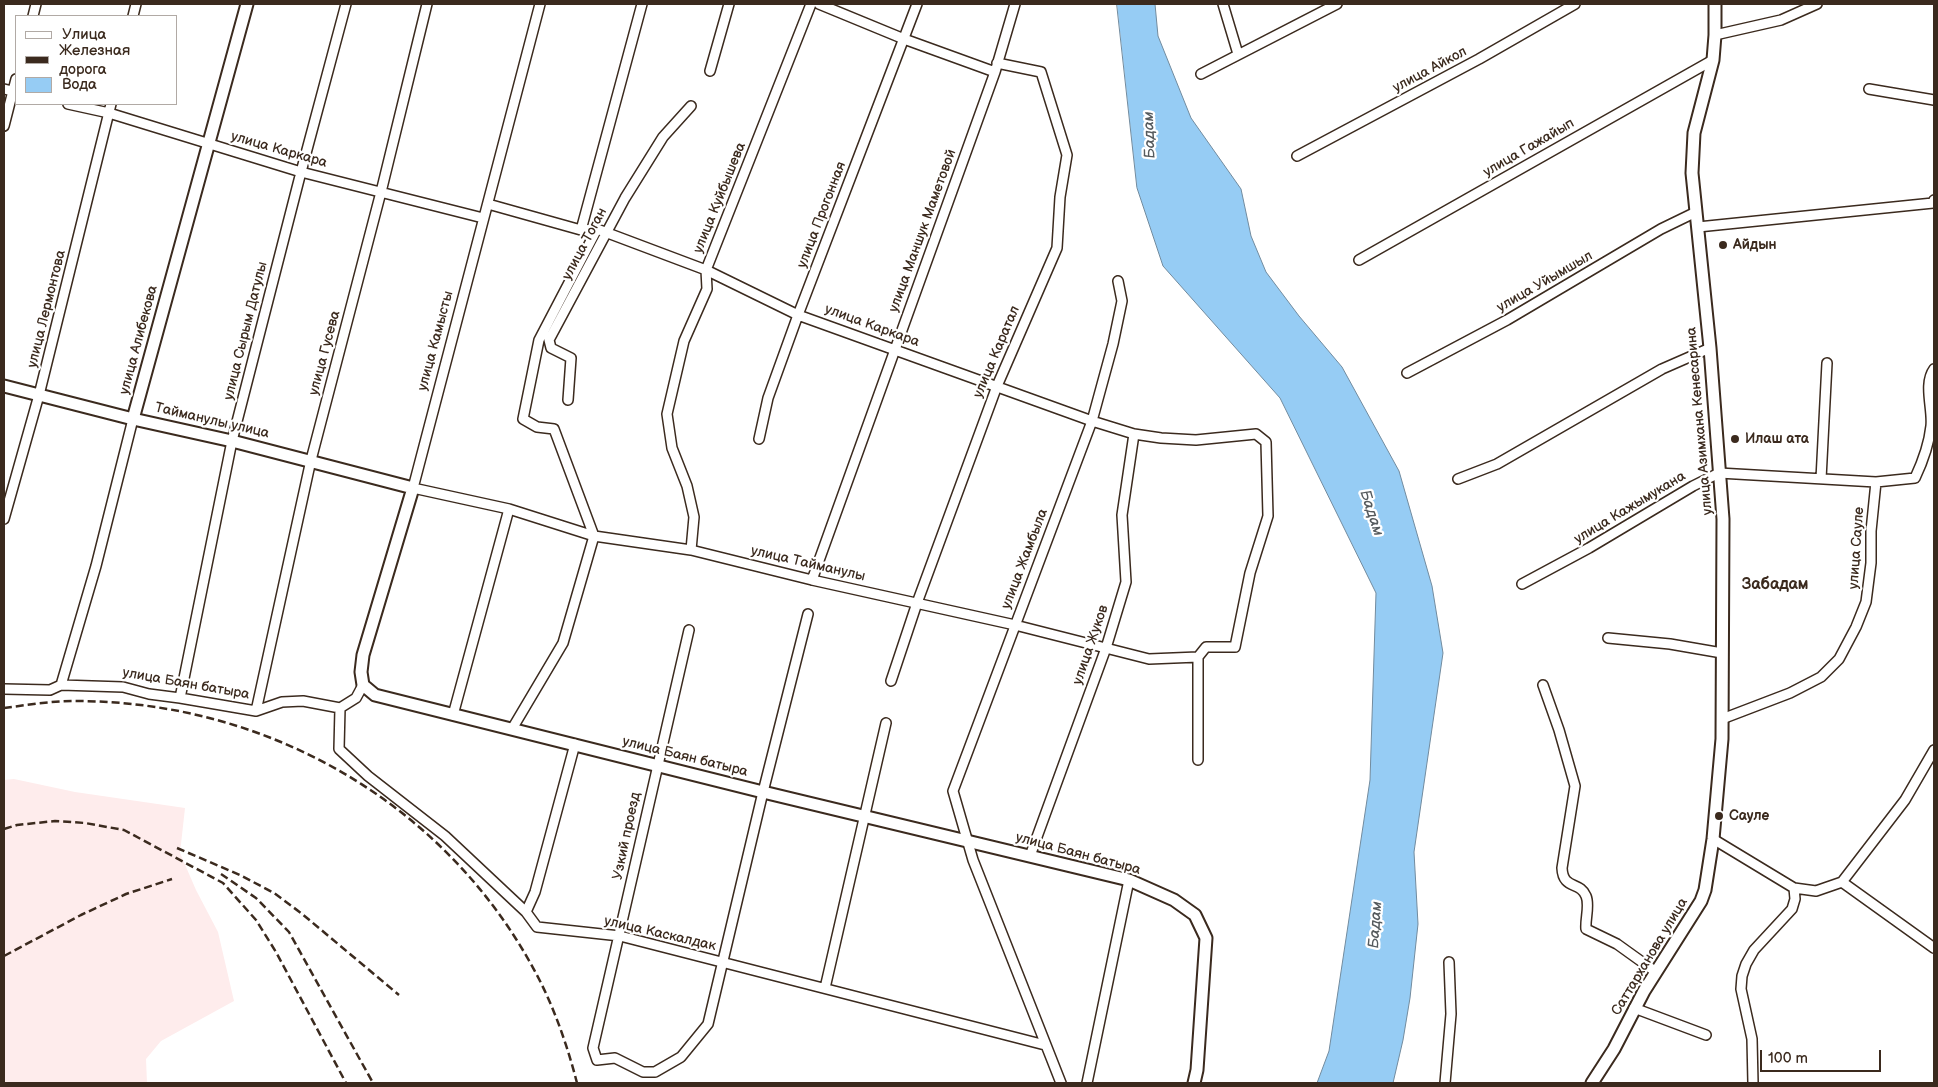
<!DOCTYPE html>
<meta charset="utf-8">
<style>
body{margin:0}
#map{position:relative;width:1938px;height:1087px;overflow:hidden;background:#fff;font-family:"Balsamiq Sans",sans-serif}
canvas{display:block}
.frame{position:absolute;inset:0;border:5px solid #3b2a1e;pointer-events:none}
.legend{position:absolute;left:15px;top:15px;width:162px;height:90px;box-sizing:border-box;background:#fff;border:1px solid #b1aaa5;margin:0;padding:6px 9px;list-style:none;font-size:15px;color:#3b2a1e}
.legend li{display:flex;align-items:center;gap:10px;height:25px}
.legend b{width:25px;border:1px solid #b1aaa5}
.scale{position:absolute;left:1760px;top:1050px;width:121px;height:22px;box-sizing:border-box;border:2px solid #3b2a1e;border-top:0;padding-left:6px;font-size:15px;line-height:18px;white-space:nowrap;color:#3b2a1e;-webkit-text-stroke:4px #fff;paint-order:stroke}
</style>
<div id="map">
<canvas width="1938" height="1087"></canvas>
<div class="frame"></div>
<ul class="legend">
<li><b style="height:6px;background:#fff"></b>Улица</li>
<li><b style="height:6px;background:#3b2a1e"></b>Железная дорога</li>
<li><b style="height:14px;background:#96ccf4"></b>Вода</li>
</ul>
<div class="scale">100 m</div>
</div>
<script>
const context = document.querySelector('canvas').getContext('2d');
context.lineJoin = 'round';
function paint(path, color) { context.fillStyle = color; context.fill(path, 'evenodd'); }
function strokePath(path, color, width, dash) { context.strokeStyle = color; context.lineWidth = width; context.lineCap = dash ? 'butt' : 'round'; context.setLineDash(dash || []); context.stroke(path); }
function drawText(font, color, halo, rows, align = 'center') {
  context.font = font + ' "Balsamiq Sans",sans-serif'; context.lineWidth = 4.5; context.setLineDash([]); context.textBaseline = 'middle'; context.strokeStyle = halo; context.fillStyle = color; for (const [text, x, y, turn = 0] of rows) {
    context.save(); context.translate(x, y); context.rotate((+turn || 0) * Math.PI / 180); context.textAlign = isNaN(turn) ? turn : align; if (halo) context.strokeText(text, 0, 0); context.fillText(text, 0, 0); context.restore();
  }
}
const built = new Path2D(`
 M 14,779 L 75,792 L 185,808 L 180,853 L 196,890 L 218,932 L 234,1001 L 161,1041 L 146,1059 L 147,1083 L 4,1083 L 4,780 Z`);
const water = new Path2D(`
 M 1117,4 L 1155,4 L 1158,36 L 1191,118 L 1241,189 L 1251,236 L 1266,272 L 1299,316 L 1342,367 L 1399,471 L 1432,586 L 1443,653 L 1414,852 L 1418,924 L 1410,998 L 1403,1040 L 1393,1083 L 1317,1083 L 1329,1051 L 1370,780 L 1376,593 L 1280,398 L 1163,266 L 1137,188 Z`);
const minor = new Path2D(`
 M 540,4 L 413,488 L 509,509 L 594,536 L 691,550 L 812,580 L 1015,625 L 1149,659 L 1198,657
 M 819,4 L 904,39 L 995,72
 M 1223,4 L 1238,54
 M 33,16 L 36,4
 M 133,16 L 136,4
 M 1715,35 L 1781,20 L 1817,4
 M 710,71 L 729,4
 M 1201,74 L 1337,4
 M 4,89 L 16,92
 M 1869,89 L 1934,100
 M 68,104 L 109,113 L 301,172 L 483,218
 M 4,126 L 16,79
 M 1297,156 L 1479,59 L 1575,4
 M 488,204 L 581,230 L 597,229 L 706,270 L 798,315 L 1092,421 L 1134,434 L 1161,438 L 1196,440 L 1256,434 L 1266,442 L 1268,516 L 1250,573 L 1235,647 L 1206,647 L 1198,657 L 1198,760
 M 1698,227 L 1933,203 L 1934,200
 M 581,230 L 642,4
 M 1359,260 L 1713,60
 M 1407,373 L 1507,320 L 1661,229 L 1696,212
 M 568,400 L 571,358 L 551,348 L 549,340 L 625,198 L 663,137 L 691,106
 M 759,439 L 768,398 L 798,315 L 917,4
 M 1458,479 L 1497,464 L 1662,369 L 1710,348
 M 1821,479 L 1827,363
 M 4,519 L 39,395 L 111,104
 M 691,550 L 694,517 L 687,486 L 672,448 L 667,414 L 684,341 L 707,289 L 706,270 L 811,4
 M 812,580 L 995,72 L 1015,4
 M 1522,584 L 1589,548 L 1693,486 L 1719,473 L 1876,482
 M 689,630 C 656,769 626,909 593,1048 L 597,1060 L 615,1058 L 643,1072 L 655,1072 L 681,1057 L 708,1024 L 763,792 L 808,614
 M 1608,638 L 1670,644 L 1722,653
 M 891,681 L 917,603 L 997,386 L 1057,248 L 1060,197 L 1067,155 L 1041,72 L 997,63
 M 61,685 L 96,566 L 133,419
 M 1543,685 L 1559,730 L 1575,786 L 1562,868 C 1563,890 1580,881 1586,896 C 1590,905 1585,919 1586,929 L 1617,944 L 1656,972
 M 4,689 L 50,690 L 61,685 L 123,687 L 149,694 L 180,698 L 256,711 L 282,702 L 303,701 L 340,708 L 356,698 L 363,685
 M 180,698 L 232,441 L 301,172 L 346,4
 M 340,708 L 339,749 L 368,776 L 445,836 L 526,912 L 537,927 L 620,936 L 1045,1045
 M 256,711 L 311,460 L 381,192 L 427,4
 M 453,715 L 509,509
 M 1722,719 L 1790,693 L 1821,677 L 1839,659 L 1856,627 L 1866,602 L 1871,563 L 1871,531 L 1876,482 L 1915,478 C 1923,461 1929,445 1931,426 C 1933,409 1923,384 1934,369
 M 512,729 L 563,643 L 594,536 L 554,429 L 537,427 L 523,419 L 539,340 L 597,229
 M 1713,839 L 1794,888
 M 1030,856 L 1106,648 L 1126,582 L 1122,515 L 1134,434
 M 1842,882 L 1905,800 L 1934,750
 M 526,912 L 535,892 L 575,744
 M 825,988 L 886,723
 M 1634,1008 L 1706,1035
 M 1061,1083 L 973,860 L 953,791 L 1092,421 L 1113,344 L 1122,301 L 1118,281
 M 1087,1083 L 1129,880
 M 1445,1083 L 1451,1014 L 1449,962
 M 1753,1083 L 1752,1039 L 1741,989 L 1742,976 L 1746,964 L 1754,950 L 1792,909 L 1795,899 L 1794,888 L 1816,891 L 1842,882 L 1934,948`);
const tertiary = new Path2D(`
 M 4,386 L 133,419 L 232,441 L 413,488 L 363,655 L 361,672 L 363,685 L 375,695 L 763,792 L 1129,880 L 1174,900 L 1195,915 L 1206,938 L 1197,1070 L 1194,1083
 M 133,419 L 247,4
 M 1592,1083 L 1614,1049 L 1644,991 L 1701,901 L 1705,890 L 1713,839 L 1722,739 L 1723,519 L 1710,348 L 1692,173 L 1694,133 L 1713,60 L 1715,35 L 1715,4`);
const rail = new Path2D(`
 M 4,708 C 27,705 51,701 75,701 C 270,701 451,806 540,981 C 556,1013 568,1048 577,1083
 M 4,829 L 17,825 L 55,821 L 85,823 L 124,830 L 223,883 L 256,920 L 276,952 L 346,1083
 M 177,848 L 240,875 L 274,893 L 301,913 L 399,995
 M 221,874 L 256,898 L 289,932 L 373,1083
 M 4,956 L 81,915 L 126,894 L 172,879`);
const markers = [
 [1723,245,5,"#3b2a1e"],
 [1735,439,5,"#3b2a1e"],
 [1719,816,5,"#3b2a1e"]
];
const streetNames = [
 ["улица Айкол",1430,70,-28],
 ["улица Гажайып",1529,148,-30],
 ["улица Каркара",279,150,16],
 ["улица Куйбышева",720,198,-68],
 ["улица Прогонная",822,215,-69],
 ["улица Маншук Маметовой",923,231,-70],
 ["улица Тоган",585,244,-62],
 ["улица Уйымшыл",1545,282,-30],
 ["улица Лермонтова",47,309,-76],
 ["улица Каркара",872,326,20],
 ["улица Сырым Датулы",246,331,-76],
 ["улица Алибекова",139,340,-75],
 ["улица Камысты",436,341,-75],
 ["улица Каратал",997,352,-67],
 ["улица Гусева",325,353,-75],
 ["Тайманулы улица",212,421,13],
 ["улица Азимхана Кенесарина",1700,421,-95],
 ["улица Кажымукана",1630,508,-31],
 ["улица Сауле",1857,548,-86],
 ["улица Жамбыла",1025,559,-69],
 ["улица Тайманулы",808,564,13],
 ["улица Жуков",1091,645,-71],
 ["улица Баян батыра",186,684,10],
 ["улица Баян батыра",685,757,14],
 ["Узкий проезд",627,836,-78],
 ["улица Баян батыра",1078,854,15],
 ["улица Каскалдак",660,934,13],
 ["Саттарханова улица",1650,957,-59]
];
const poiNames = [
 ["Айдын",1733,245],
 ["Илаш ата",1745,439],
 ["Сауле",1729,816]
];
const waterNames = [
 ["Бадам",1150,135,-92],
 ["Бадам",1371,513,72],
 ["Бадам",1376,925,-86]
];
const quarterNames = [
 ["Забадам",1775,585]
];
paint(built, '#feecec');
paint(water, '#96ccf4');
strokePath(water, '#728b9e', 1);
strokePath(minor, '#3b2a1e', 12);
strokePath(tertiary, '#3b2a1e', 15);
strokePath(minor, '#fff', 9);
strokePath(tertiary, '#fff', 11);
strokePath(rail, '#3b2a1e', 2.5, [8, 4]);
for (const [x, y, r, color] of markers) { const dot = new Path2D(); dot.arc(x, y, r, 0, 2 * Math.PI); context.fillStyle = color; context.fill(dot); strokePath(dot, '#fff', 2); }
drawText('14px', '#3b2a1e', '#fff', streetNames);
drawText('bold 14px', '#3b2a1e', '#fff', poiNames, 'left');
drawText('italic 15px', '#565b5e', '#fff', waterNames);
drawText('bold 16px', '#3b2a1e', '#fff', quarterNames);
</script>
